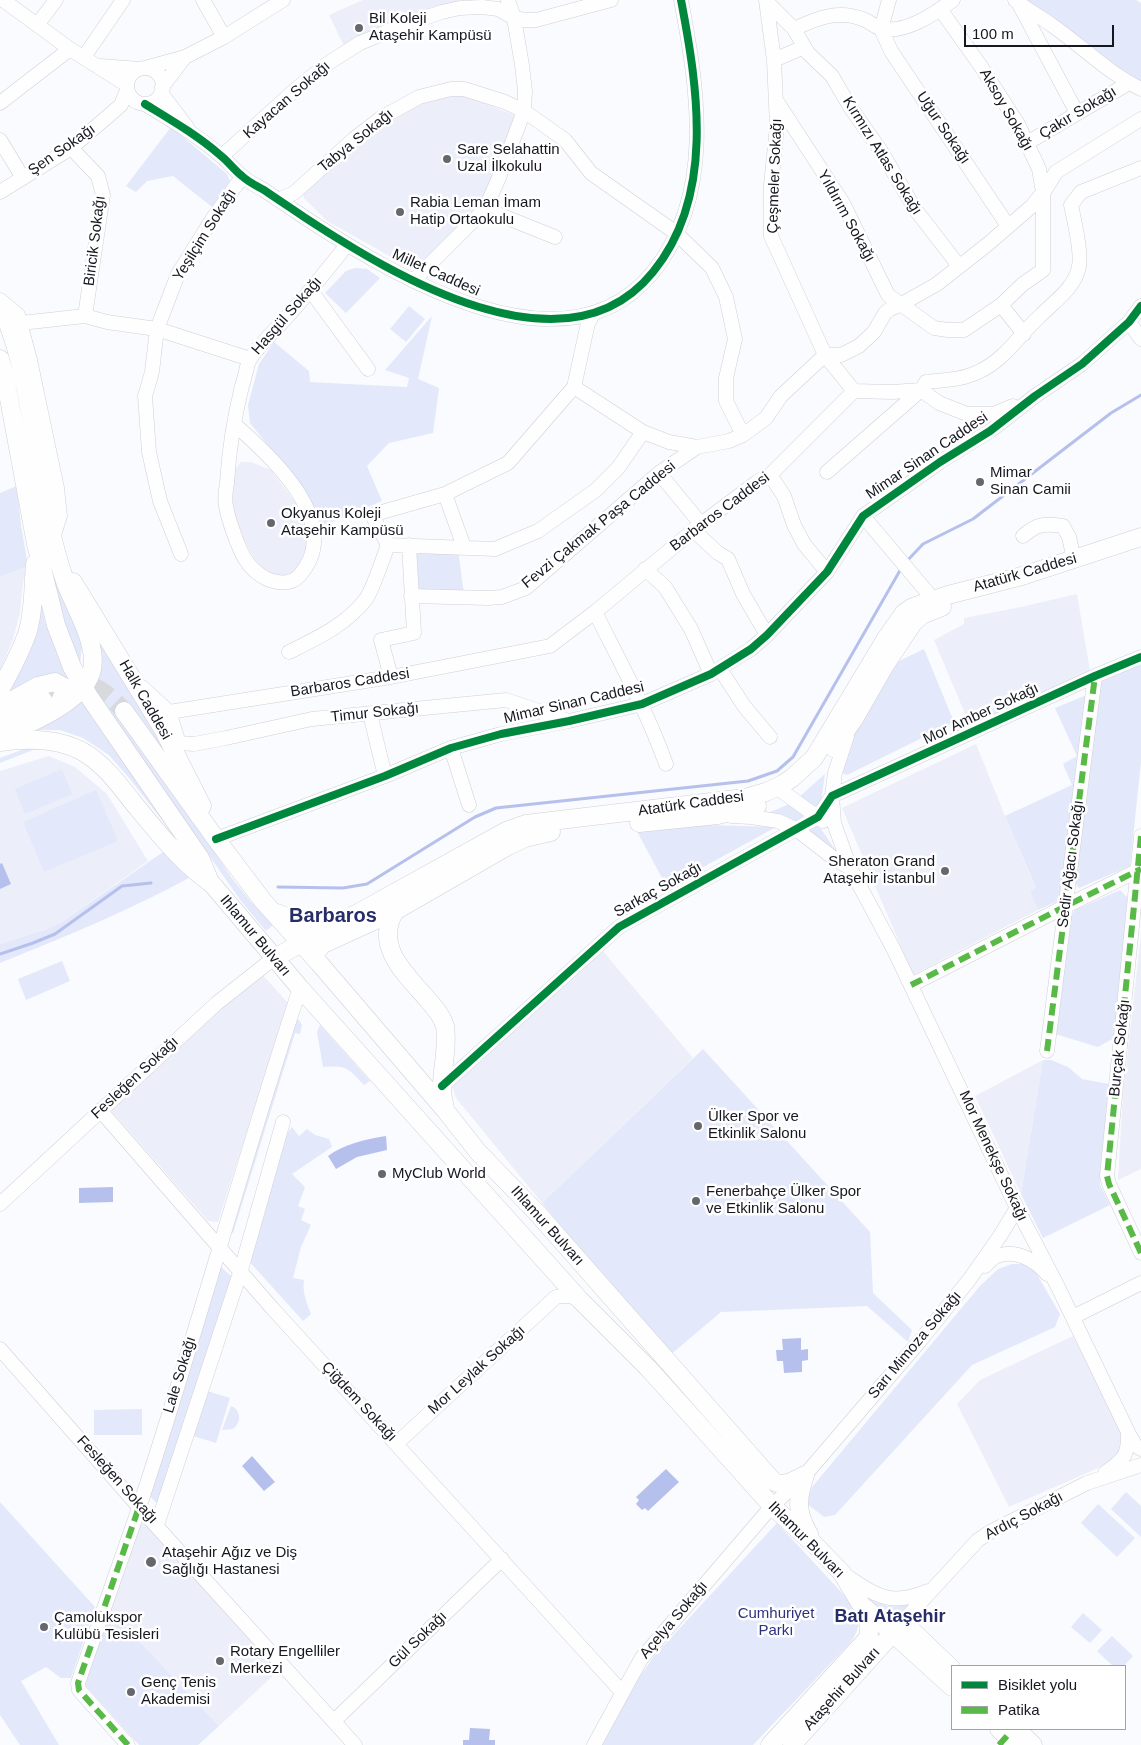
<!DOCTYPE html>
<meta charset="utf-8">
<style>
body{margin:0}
#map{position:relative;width:1141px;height:1745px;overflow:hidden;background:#fafbfe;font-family:Arial,sans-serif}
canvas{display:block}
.legend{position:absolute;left:951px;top:1665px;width:175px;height:65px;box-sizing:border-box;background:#fff;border:1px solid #a2a2a5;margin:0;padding:6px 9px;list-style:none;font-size:15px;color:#16171f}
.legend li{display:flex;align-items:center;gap:10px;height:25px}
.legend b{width:25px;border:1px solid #a2a2a5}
.scale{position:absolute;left:964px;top:25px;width:150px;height:22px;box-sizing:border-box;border:2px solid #16171f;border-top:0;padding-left:6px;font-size:15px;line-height:18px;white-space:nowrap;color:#16171f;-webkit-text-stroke:4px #fff;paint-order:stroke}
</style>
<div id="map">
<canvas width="1141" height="1745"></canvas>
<ul class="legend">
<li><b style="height:6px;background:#00873e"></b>Bisiklet yolu</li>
<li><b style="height:6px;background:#58b947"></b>Patika</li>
</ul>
<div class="scale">100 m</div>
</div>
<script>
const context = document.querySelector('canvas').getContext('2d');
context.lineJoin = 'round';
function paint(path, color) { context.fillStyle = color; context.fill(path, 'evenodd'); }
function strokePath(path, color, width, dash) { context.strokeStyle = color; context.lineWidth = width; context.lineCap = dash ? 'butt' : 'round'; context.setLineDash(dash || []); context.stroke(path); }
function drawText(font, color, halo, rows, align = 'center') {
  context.font = font + ' Arial,sans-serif'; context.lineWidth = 5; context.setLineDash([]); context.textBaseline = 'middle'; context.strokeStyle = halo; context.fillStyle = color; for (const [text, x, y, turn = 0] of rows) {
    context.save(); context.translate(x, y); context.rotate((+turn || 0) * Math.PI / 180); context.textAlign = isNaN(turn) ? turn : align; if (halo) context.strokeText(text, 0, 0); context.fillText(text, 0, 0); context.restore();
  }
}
const built = new Path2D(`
 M 363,0 L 458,0 L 458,2 L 345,48 L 329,15 Z
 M 465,95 L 516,116 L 485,197 L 418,272 L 327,221 L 304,198 L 303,193 L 382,123 L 426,99 Z
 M 241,462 L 251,462 L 271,470 L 300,509 L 308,542 L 297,570 L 291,574 L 275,578 L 266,572 L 254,558 L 243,538 L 232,505 L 235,469 Z
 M 28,566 L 23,582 L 20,613 L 13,639 L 0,671 L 0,577 Z
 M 1077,594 L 1090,671 L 971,728 L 934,640 L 964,624 L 964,618 L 1021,607 Z
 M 976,744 L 1005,816 L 1036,889 L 1030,892 L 1038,910 L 913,975 L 842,808 Z
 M 49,756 L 75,767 L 107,794 L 148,861 L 62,922 L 47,929 L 0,944 L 0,771 Z
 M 1141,934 L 1141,1169 L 1118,1180 L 1123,1093 Z
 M 602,950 L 693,1058 L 542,1203 L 456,1098 L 451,1084 Z
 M 261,973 L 288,1003 L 218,1222 L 208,1221 L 109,1108 Z
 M 1043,1060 L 1021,1194 L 975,1096 Z
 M 1073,1336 L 1125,1438 L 1119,1459 L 1009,1507 L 957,1404 L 980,1380 Z
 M 139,1517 L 278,1671 L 219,1726 L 107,1607 Z`);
const green = new Path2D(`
 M 1025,0 L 1136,0 L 1141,3 L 1141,81 L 1080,43 Z
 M 171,127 L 227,174 L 230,181 L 212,207 L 173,176 L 147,181 L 136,192 L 126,186 Z
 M 355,268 L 367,269 L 380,278 L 346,313 L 325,293 L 346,271 Z
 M 409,306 L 425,319 L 406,342 L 390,329 Z
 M 432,316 L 418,379 L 439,388 L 433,433 L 389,443 L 367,466 L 382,501 L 320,527 L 309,497 L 250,423 L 248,405 L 259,364 L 274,342 L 309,371 L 310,382 L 407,387 L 409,378 L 385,370 Z
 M 17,486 L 21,525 L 28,566 L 0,577 L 0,493 Z
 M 458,550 L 464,594 L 413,593 L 412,551 Z
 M 48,565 L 51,565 L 67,600 L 82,645 L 80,665 L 60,613 Z
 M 39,591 L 45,622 L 59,657 L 76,685 L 66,693 L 68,685 L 5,698 L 27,657 L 36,629 Z
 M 100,638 L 177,771 L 178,796 L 231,877 L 251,902 L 275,923 L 266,931 L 241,901 L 114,721 L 91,683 L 100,654 Z
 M 924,649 L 954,722 L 847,775 L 841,772 L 852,733 L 868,706 L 899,661 Z
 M 1141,662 L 1141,762 L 1130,866 L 1079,888 L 1075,883 L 1100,682 Z
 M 1089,694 L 1062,899 L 1038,910 L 1030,892 L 1036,888 L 1005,816 L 1072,785 L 1063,764 L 1077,756 L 1055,708 Z
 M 81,697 L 92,718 L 186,851 L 130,779 L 109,755 L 83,738 L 60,730 L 26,730 Z
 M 32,746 L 46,749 L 33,750 L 0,763 L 0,758 Z
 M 62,769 L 72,794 L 25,814 L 15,789 Z
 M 825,774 L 821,801 L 815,807 L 799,797 Z
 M 96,790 L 118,841 L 44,872 L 23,822 Z
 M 792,803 L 805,813 L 800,822 L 763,815 Z
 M 817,823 L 838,854 L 805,829 Z
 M 707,825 L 776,827 L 667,887 L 634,826 Z
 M 163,852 L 189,878 C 128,911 64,937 0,963 L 0,944 L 47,929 L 62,922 Z
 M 1120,890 L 1129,899 L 1114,1038 L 1098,1047 L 1055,1034 L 1070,917 L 1075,910 Z
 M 62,961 L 70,981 L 26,1000 L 18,979 Z
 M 294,1019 L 299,1020 L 302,1025 L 300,1034 L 295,1033 L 233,1233 L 228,1232 Z
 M 320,1025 L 370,1081 L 364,1085 C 348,1068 347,1065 323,1067 L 317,1032 Z
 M 703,1049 L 870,1232 L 873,1293 L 912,1330 L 908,1342 L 867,1306 L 721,1312 L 669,1356 L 542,1203 Z
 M 1043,1060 L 1051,1060 L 1068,1067 L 1082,1079 L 1109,1084 L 1100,1185 L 1110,1205 L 1043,1238 L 1021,1194 Z
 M 292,1127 L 299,1136 L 307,1129 L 315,1135 L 329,1139 L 332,1147 L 292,1174 L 305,1187 L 298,1206 L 305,1209 L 301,1220 L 311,1225 L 301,1247 L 293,1278 L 304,1280 C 302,1292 307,1304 311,1314 L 303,1321 L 247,1259 L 286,1135 Z
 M 1012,1264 L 1025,1264 L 1035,1271 L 1060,1314 L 1055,1327 L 972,1365 L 835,1515 L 824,1517 L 806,1503 L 812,1487 L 980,1286 L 998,1269 Z
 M 220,1266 L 232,1277 L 159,1505 L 147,1494 Z
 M 207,1391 L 230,1398 L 216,1443 L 193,1436 Z
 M 231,1406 C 241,1410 242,1422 233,1429 L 222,1430 Z
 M 142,1409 L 142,1435 L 94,1435 L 94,1410 Z
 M 1126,1492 L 1141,1506 L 1141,1537 L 1111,1509 Z
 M 0,1502 L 95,1607 L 71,1678 L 61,1678 L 46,1667 L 21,1681 L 59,1745 L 20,1745 L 0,1715 Z
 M 1098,1504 L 1135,1538 L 1117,1557 L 1081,1523 Z
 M 777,1523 L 857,1609 C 861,1623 858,1632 850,1643 L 753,1745 L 601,1745 L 633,1686 L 655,1655 Z
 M 865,1596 C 882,1608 893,1608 912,1603 L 890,1626 Z
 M 107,1607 L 219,1726 L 198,1745 L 139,1745 L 84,1684 Z
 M 1083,1613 L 1102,1630 L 1090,1643 L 1071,1627 Z
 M 1112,1636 L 1133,1656 L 1124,1666 L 1113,1666 L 1097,1651 Z`);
const water = new Path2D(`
 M 2,863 L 11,884 L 0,889 L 0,864 Z
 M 386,1136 L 387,1150 L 357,1157 L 336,1169 L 328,1156 C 344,1144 366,1139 386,1136 Z
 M 113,1187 L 113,1202 L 79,1203 L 79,1188 Z
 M 801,1338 L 801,1350 L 808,1349 L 808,1360 L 802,1361 L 802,1372 L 784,1373 L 783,1361 L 777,1361 L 776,1350 L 783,1350 L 782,1339 Z
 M 252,1456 L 275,1482 L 264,1491 L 242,1466 Z
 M 666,1469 L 679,1482 L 648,1511 L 645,1508 L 642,1510 L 636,1504 L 639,1500 L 636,1497 Z
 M 470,1728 L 490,1729 L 489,1740 L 495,1740 L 495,1745 L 463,1745 L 463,1740 L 469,1740 Z`);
const stream = new Path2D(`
 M 906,562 L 923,544 L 973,519 L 1111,413 L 1141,395
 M 278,887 L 343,888 L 367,884 L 475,817 L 496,808 L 748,781 L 777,771 L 793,757 L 902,567
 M 0,954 L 33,943 L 55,934 L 122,886 L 151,883`);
const majorTunnel = new Path2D(`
 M 43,700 C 81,679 94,678 124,711`);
const minor = new Path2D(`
 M 3,0 L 70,49 L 127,85
 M 203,0 L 224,37
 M 766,0 L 774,60 L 777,126 L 771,185 L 771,236 L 825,355 L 854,391
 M 889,0 L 881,29 L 891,51 L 1008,226
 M 1015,0 C 1027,10 1041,17 1053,26 C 1083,47 1108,73 1141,89
 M 766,1 L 794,29 L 808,53 L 832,76 L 850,107 L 881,151 L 915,209 L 959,266
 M 1020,6 L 1077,113
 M 37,25 L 56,0
 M 794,29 C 817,18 839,9 865,20 C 870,22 876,28 882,29 C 907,33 934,14 953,0
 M 84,57 L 123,0
 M 774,60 L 804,47
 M 100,66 L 140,69
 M 145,68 L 185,57 L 224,37 L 283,0
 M127 86a18 18 0 1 1 36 0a18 18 0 1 1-36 0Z
 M 162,87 L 185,57
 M 161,93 L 187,127
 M 776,100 L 843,203 L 888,295 L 934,328 L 948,330 L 964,330 L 1001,305 L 1023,284 L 1043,270 L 1043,192 L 1039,169 L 1018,124 L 980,65 L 940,9
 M 0,103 L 70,49
 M 145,104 C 171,120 197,135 220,155 C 228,161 234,170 242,176 C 248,182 257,186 264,190 C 277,199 291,208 304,217 C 391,274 565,381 653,272 C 715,196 698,89 681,0
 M 0,140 L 23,178
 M 1027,143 L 1129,83
 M 71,148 L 98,176 L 103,195 L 85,316
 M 222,156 L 296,89 L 327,64 L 360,43 L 403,25 L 442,12 L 460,8 L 482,7 L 498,9 L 514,18 L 525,20 L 536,20 L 611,0
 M 0,192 L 71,148 L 121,105 L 127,90
 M 278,200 L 294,193 L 355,138 L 381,118 L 419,97 L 451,89 L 464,89 L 505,102 L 524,111 L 565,140 L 591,173 L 676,233 L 712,268 L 726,297 L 735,339 L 726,378 L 726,401 L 743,435
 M 485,209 L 555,237
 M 413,281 L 485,209 L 498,180 L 524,111 L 525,91 L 522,65 L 514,18 L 508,0
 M 311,291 L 368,369
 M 0,300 L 18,315 L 30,360 L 57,488 L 60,516 L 53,538
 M 1001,305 L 1024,334
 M 1129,322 L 1141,339
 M 21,323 L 85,316 L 107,322 L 157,329 L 250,359
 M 574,387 L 643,432 L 669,442 L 697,447
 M 921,390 L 939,403 L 967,414 L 994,414 L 1013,406
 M 234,424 C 271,456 346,524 299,576 C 290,585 277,583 267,579 C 259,575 250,567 245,559 C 238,547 228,519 226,506 C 224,499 226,490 227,483 C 229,450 234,418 242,386 C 245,378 246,368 249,361 C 255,349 277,328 286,318 C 308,294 327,270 347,245
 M 827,472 L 921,390 L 926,382 C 943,380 962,380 978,372 C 1005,360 1019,335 1040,316 C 1054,302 1076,287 1079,266 C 1082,253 1074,219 1071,205 L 1081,192 L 1141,168
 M 659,473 L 701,524
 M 770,475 L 784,496 L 794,525 L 804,544 L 827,572
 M 863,516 L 933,599 L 937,609
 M 693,530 L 718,553 L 728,559 L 743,594 L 767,635
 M 1023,536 C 1037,524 1044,523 1063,526 L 1069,537 L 1074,559
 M 388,545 L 374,519 L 375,514 L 445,494
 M 464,547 L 445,494 L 508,463 L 574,387 L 588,323 L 594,313
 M 181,554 L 160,501 L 149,452 L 145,396 L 152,372 L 157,329 L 178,274 L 213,218 L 242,177
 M 645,569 L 665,587 L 691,629 L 711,674
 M 411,596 L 488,598 L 502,597 L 526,588 L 659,473 L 697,447 L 729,441 L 743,435 L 766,418 L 781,396 L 825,355 L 841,355 L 859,346 L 874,332 L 885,313 L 890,309 L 900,305 L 937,284 L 988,244 L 1032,206 L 1045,190 L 1056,172 L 1141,119
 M 595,612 C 620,662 647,711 666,764
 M 289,652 C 317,638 346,625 366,599 C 373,589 383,558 388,545 L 495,549 L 538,531 L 596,490 L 618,468 L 643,432
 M 720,669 L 744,706 L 770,737
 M 391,677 L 381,640 L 414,633 L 409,545
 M 142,687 L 169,712 L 179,743 L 173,749
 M 169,712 L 391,677 L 550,646 L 595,612 L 701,524 L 757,482 L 770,475 L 854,391 L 892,392 L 921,390
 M 370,714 L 385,776
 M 847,736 L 835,773 L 832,796 L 834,823 L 850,868 L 893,948 L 1017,1208 L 1058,1287 L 1128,1432 L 1135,1445 L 1141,1449
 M 179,743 L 194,744 L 226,738 L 312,719 L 506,700 L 569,721
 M 451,748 L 469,805
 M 776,787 L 823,821
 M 731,816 L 751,817 L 778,821 L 796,829 L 836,860 L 850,868
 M 1141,836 L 1107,1176 L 1109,1184 L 1141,1253
 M 216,839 L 385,776 L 451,748 L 501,734 L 569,721 L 642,704 L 711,674 L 751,649 L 767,635 L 827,572 L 863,516 L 940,462 L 990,431 L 1035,396 L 1082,364 L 1129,322 L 1141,306
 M 911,985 L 1066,906 L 1141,869
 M 1047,1051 L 1095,676
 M 442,1086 L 619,927 L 818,817 L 832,796 L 1095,676 L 1141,657
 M 100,1110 L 272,1308 L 622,1692
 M 0,1204 L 217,1003 L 274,958
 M 985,1266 C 988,1263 992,1258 997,1256 C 1016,1249 1035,1260 1047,1274
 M 1073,1317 L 1141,1283
 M 0,1349 L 139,1507 L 355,1745
 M 397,1443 L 556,1297 C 565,1295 572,1295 580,1300
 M 1105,1473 C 1123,1460 1129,1456 1128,1432
 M 157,1525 L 241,1270 L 283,1122
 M 842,1573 C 875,1594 888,1608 928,1591
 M 896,1629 L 978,1540 L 990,1532 L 1087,1483 L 1141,1465
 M 334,1721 L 502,1559
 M 128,1745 L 79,1690 L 78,1683 C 98,1625 119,1567 139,1508 C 196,1336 243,1160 300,988
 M 594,1745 L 641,1659 L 772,1506 L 805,1475 L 919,1342 L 969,1280 L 1000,1236 L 1017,1208`);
const major = new Path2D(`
 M 0,305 C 21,349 28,400 36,448 C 43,492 50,538 65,581 C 74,607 100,646 91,673 C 81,704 27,724 0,737
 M 0,359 L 5,377 L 36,544 L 56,625 L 72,667 L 88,695 L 200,858 L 210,882
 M 73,582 L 163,729 L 202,806
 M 0,690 C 10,672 20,653 27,634 C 34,612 33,587 35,564
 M 0,707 L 38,686 L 55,682 L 64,687 L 62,697 L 57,708
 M 124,711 L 216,839 L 263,901 L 319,963 L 445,1110 L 478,1152 L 538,1214 L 773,1481 C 783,1488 795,1480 805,1475
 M 0,722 L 43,700
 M 0,742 C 28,738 60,738 85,753 C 106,766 120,786 135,805 C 158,833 182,863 212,884 L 300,988 L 580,1300 L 649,1369 L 772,1506 L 815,1545 L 842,1573 L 868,1616 L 869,1637 L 770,1745
 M 834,748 L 854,719 L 885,665 L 913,623 L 922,615 L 942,607
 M 639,823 L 718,815 L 757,806
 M 395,911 C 373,947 407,975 428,1000 C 435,1008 442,1016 445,1026 C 448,1044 443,1065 442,1083 C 441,1092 444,1101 445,1110
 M 277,913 L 308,925 L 333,925
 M 320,948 L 321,945 L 395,911 L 508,846 L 525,838 L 551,832
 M 274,958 L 358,913 L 506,831 L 526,824 L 745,798 L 766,792 L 783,784 L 792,778 L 814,758 L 887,637 L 904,613 L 913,607 L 948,595 L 1022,576 L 1141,537
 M 805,1475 C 797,1499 796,1512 809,1534
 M 865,1608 L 952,1687
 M 903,1622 L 952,1669
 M 999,1729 L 1016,1745
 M 1016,1729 L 1033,1745
 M 792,1745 L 892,1634`);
const quiet = new Path2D(`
 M 1141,836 L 1107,1176 L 1109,1184 L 1141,1253
 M 911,985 L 1066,906 L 1141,869
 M 1047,1051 L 1095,676
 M 128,1745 L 79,1690 L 78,1683 L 139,1507
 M 999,1745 L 1007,1736`);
const cycleway = new Path2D(`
 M 145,104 C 171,120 197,135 220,155 C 228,161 234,170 242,176 C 248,182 257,186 264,190 C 277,199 291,208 304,217 C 391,274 565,381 653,272 C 715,196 698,89 681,0
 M 216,839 L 385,776 L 451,748 L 501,734 L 569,721 L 642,704 L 711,674 L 751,649 L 767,635 L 827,572 L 863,516 L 940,462 L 990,431 L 1035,396 L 1082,364 L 1129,322 L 1141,306
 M 442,1086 L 619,927 L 818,817 L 832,796 L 1095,676 L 1141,657`);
const markers = [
 [359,28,5,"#66676d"],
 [447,159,5,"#66676d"],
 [400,212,5,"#66676d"],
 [980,482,5,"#66676d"],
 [271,523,5,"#66676d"],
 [945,871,5,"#66676d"],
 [698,1126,5,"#66676d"],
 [382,1174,5,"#66676d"],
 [696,1201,5,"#66676d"],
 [151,1562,6,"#66676d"],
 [44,1627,5,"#66676d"],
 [220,1661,5,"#66676d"],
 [131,1692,5,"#66676d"]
];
const poiNames = [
 ["Bil Koleji",369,19],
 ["Ataşehir Kampüsü",369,36],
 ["Sare Selahattin",457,150],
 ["Uzal İlkokulu",457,167],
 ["Rabia Leman İmam",410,203],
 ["Hatip Ortaokulu",410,220],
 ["Mimar",990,473],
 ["Sinan Camii",990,490],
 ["Okyanus Koleji",281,514],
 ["Ataşehir Kampüsü",281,531],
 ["Sheraton Grand",935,862,"right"],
 ["Ataşehir İstanbul",935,879,"right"],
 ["Ülker Spor ve",708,1117],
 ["Etkinlik Salonu",708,1134],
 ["MyClub World",392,1174],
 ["Fenerbahçe Ülker Spor",706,1192],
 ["ve Etkinlik Salonu",706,1209],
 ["Ataşehir Ağız ve Diş",162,1553],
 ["Sağlığı Hastanesi",162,1570],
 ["Çamolukspor",54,1618],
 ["Kulübü Tesisleri",54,1635],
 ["Rotary Engelliler",230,1652],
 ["Merkezi",230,1669],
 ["Genç Tenis",141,1683],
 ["Akademisi",141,1700]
];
const streetNames = [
 ["Kayacan Sokağı",287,100,-41],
 ["Aksoy Sokağı",1006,110,60],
 ["Çakır Sokağı",1078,113,-31],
 ["Uğur Sokağı",943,128,56],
 ["Tabya Sokağı",356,141,-39],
 ["Şen Sokağı",62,150,-35],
 ["Kırmızı Atlas Sokağı",882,156,58],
 ["Çeşmeler Sokağı",775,176,-88],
 ["Yıldırım Sokağı",846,216,61],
 ["Yeşilçim Sokağı",205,235,-58],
 ["Biricik Sokağı",95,241,-83],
 ["Millet Caddesi",436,273,24],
 ["Hasgül Sokağı",287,316,-49],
 ["Mimar Sinan Caddesi",927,456,-34],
 ["Barbaros Caddesi",720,512,-37],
 ["Fevzi Çakmak Paşa Caddesi",599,525,-39],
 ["Atatürk Caddesi",1025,573,-16],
 ["Barbaros Caddesi",350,683,-9],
 ["Halk Caddesi",145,700,60],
 ["Mimar Sinan Caddesi",574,703,-13],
 ["Timur Sokağı",375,713,-6],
 ["Mor Amber Sokağı",981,714,-25],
 ["Atatürk Caddesi",691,804,-8],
 ["Sedir Ağacı Sokağı",1071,864,-83],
 ["Sarkaç Sokağı",658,890,-29],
 ["Ihlamur Bulvarı",255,936,50],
 ["Burçak Sokağı",1120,1048,-84],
 ["Fesleğen Sokağı",135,1078,-43],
 ["Mor Menekşe Sokağı",993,1156,65],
 ["Ihlamur Bulvarı",547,1226,48],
 ["Sarı Mimoza Sokağı",915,1345,-50],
 ["Mor Leylak Sokağı",477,1370,-42],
 ["Lale Sokağı",180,1375,-73],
 ["Çiğdem Sokağı",359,1402,47],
 ["Fesleğen Sokağı",117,1480,48],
 ["Ardıç Sokağı",1024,1516,-28],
 ["Ihlamur Bulvarı",806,1540,45],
 ["Açelya Sokağı",674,1620,-50],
 ["Gül Sokağı",418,1640,-44],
 ["Ataşehir Bulvarı",842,1689,-48]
];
const parkNames = [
 ["Cumhuriyet",776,1614],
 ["Parkı",776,1631]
];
const quarterNames = [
 ["Batı Ataşehir",890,1617]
];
const districtNames = [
 ["Barbaros",333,916]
];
paint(built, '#eceffa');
paint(green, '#e3e8fa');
paint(water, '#b6c0ed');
strokePath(stream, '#b6c0ed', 3);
strokePath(majorTunnel, '#d8d9dd', 18, [18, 9]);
strokePath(minor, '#ced0d5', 15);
strokePath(major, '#ced0d5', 19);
strokePath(minor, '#fefeff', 14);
strokePath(major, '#fefeff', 18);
strokePath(quiet, '#58b947', 6, [12, 6]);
strokePath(cycleway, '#00873e', 8);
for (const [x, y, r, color] of markers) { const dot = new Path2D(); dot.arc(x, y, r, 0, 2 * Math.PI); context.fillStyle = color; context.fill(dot); strokePath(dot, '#fff', 2); }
drawText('15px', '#16171f', '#fff', poiNames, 'left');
drawText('15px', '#16171f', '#fff', streetNames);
drawText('15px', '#2d327c', '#fff', parkNames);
drawText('bold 18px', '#272d66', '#fff', quarterNames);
drawText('bold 20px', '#272d66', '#fff', districtNames);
</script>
